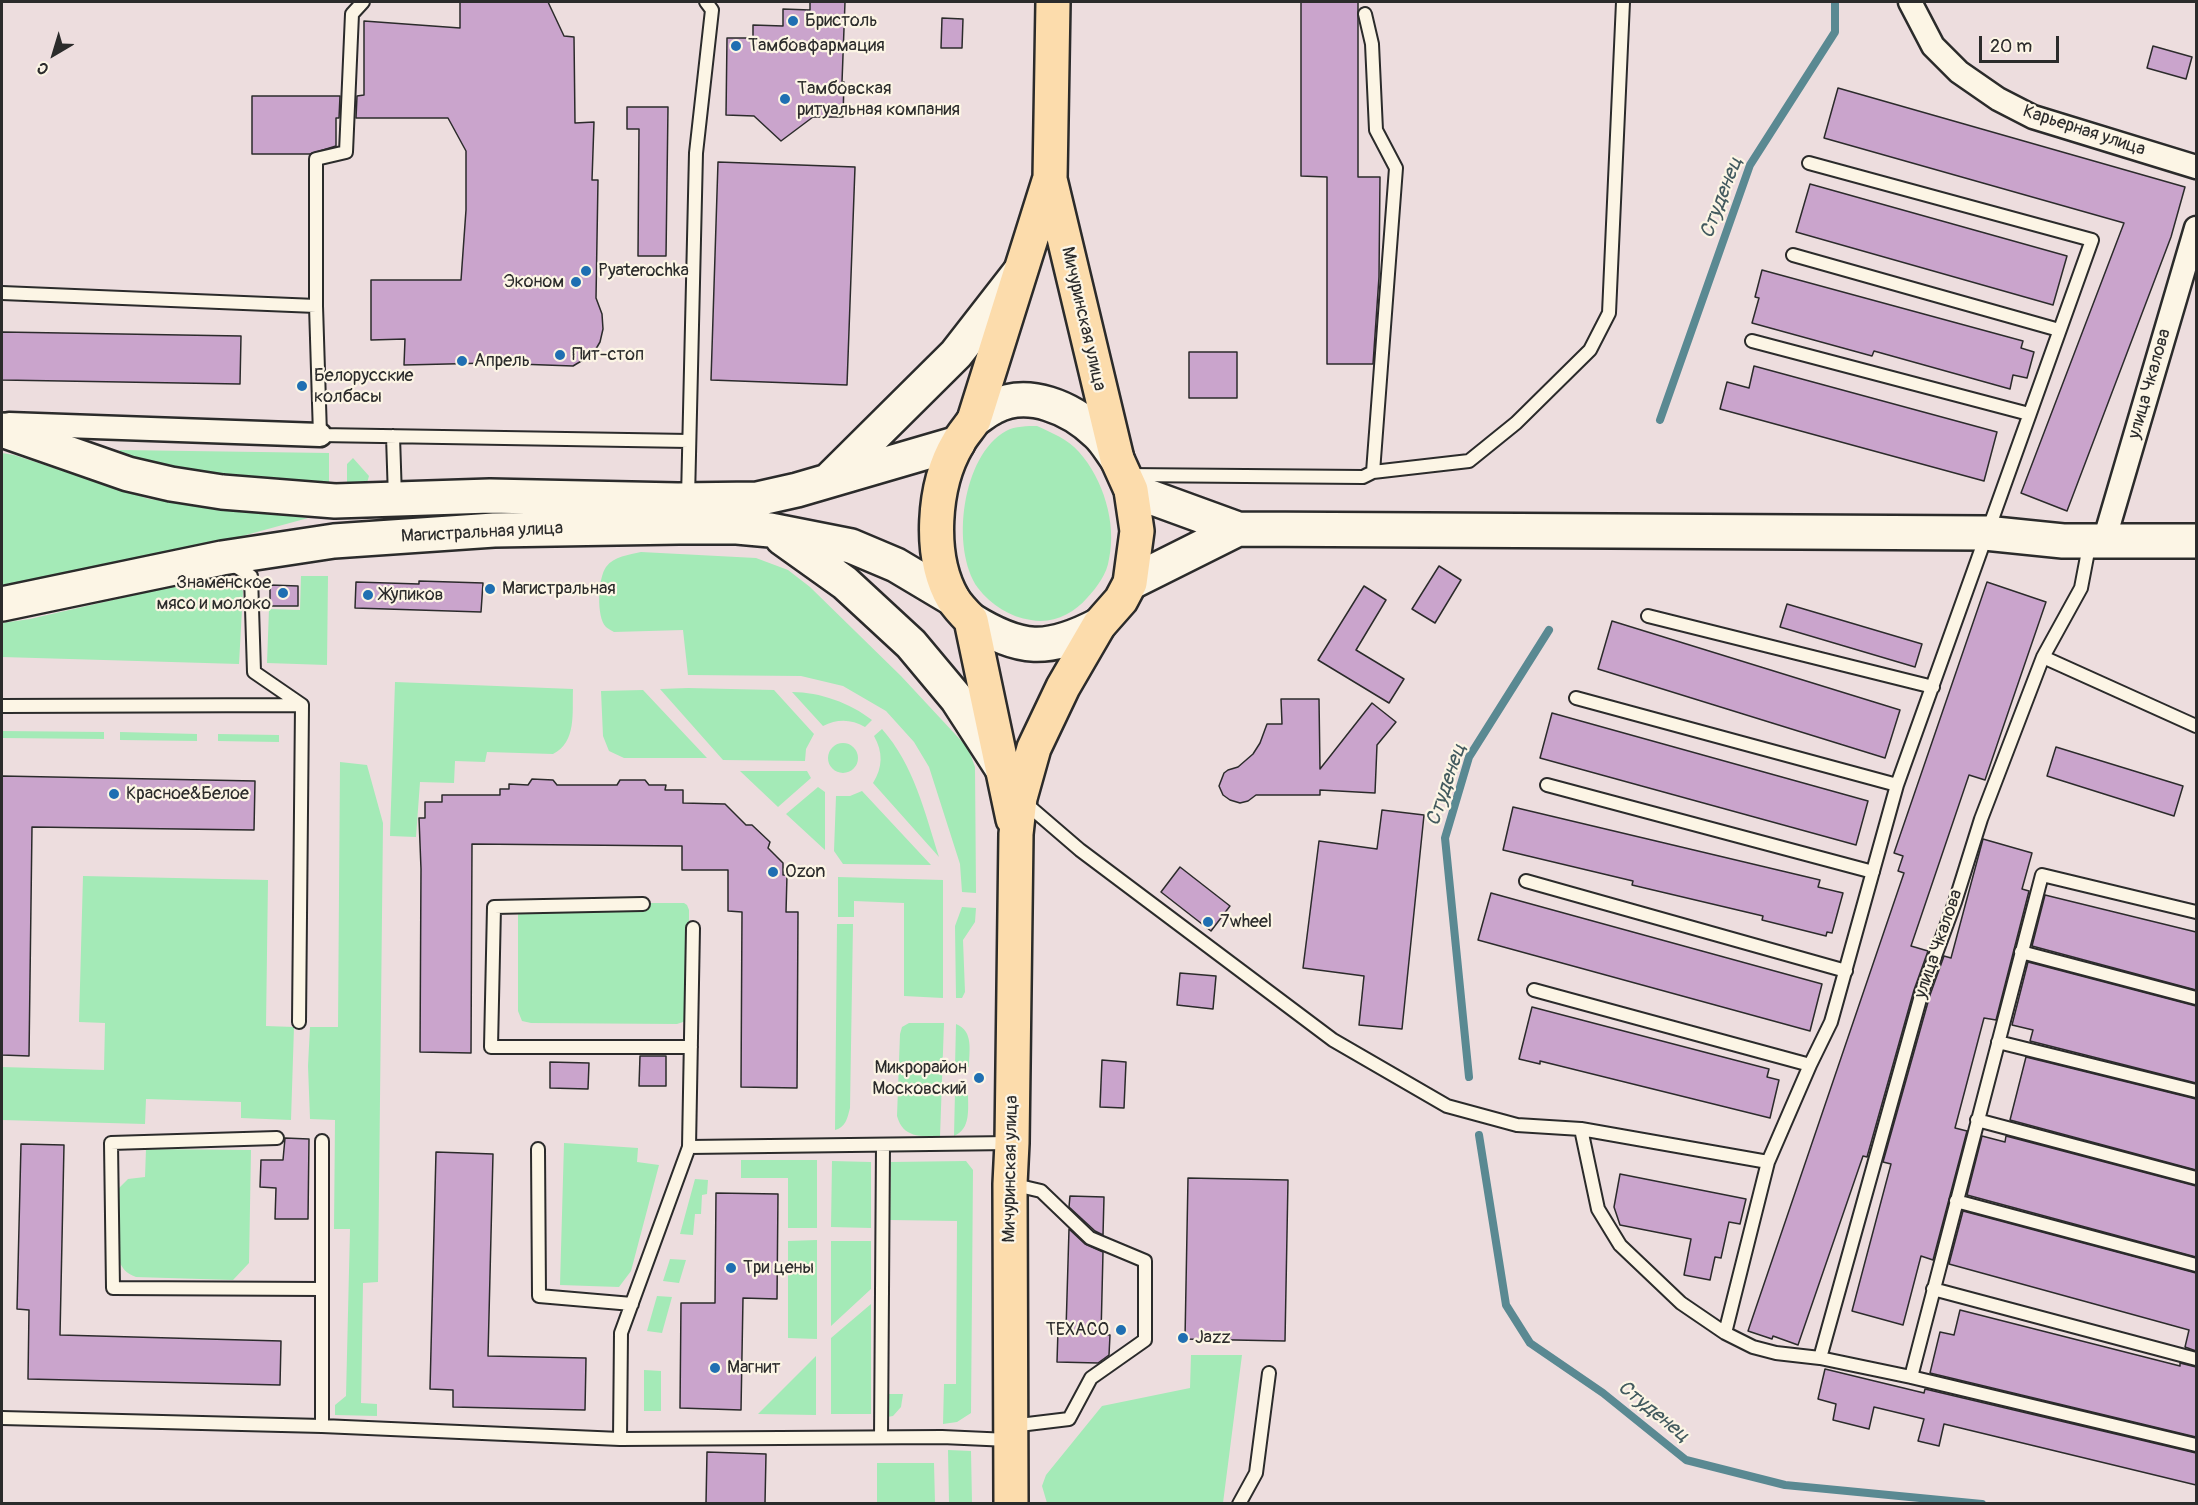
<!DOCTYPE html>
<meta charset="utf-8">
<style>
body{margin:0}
#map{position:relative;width:2198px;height:1505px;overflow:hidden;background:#edddde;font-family:Pangolin,sans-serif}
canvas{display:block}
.frame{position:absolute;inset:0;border:3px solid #2b2b2b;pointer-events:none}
.north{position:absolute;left:24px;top:24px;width:60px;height:60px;-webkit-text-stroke:4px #fcf5e5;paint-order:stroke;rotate:218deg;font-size:16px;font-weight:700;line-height:24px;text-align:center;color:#2b2b2b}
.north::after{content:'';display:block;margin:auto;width:21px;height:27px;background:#2b2b2b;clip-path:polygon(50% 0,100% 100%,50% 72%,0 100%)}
.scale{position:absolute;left:1979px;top:36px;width:80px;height:27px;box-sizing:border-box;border:3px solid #2b2b2b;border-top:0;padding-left:8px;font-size:18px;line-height:21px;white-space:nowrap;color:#2b2b2b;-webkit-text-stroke:4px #fcf5e5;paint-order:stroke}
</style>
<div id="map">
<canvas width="2198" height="1505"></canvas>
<div class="frame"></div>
<div class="north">С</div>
<div class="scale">20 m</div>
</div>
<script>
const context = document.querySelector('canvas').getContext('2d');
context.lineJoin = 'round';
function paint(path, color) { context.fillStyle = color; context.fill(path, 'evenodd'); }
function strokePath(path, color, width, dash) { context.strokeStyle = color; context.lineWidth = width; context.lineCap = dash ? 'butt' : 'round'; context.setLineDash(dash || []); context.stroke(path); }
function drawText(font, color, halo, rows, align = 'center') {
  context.font = font + ' Pangolin,sans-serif'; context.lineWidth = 4.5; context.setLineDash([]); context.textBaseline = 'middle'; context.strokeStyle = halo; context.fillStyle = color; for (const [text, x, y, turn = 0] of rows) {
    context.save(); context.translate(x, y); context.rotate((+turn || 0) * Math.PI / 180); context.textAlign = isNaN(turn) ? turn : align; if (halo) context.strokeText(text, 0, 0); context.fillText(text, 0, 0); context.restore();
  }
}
const green = new Path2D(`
 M 1037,426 C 1052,433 1068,439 1079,452 C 1103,479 1117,523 1109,559 C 1107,574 1097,587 1087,598 C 1073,614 1053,624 1031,620 C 1010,617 991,605 978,588 C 950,549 962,455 1006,431 C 1015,426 1028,426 1037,426 Z
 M 120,450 L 329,453 L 329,482 L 221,479 L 120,456 Z
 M 2,453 L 14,455 L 149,499 L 308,518 L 133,566 L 2,587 Z
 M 353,458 L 369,476 L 367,483 L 347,482 L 347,464 Z
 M 641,552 L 756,558 L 788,570 L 810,587 L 901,676 L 968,748 L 975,767 L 976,893 L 962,892 L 960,864 L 929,767 L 914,742 L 886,711 L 843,686 L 801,676 L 688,675 L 683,630 L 614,632 C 611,630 608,629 606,627 C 596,617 598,578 606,567 C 614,556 629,555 641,552 Z
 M 226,574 L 243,591 L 239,664 L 2,657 L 2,623 L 30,619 Z
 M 301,576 L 328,576 L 327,665 L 267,663 L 269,609 L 300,610 Z
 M 395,682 L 573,689 C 572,712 577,742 553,754 L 487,752 L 485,762 L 455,761 L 454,783 L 420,782 L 416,837 L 390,836 Z
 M 688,688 L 774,690 L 814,734 L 806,749 L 805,761 L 723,760 L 660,689 Z
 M 643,690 L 707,758 L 624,758 L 609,751 L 603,736 L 601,691 Z
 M 792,692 C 820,692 850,703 872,720 L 865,727 C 851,719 837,719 823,726 Z
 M 882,729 C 914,765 925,813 939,857 L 873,783 C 883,767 883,752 874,736 Z
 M 2,731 L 104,732 L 104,739 L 2,738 Z
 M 120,732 L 197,734 L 197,741 L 120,740 Z
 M 218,734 L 279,735 L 279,742 L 218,741 Z
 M828 758a15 15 0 1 1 30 0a15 15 0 1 1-30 0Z
 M 340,762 L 367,765 L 383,823 L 378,1282 L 363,1283 L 361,1403 L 377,1404 L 377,1416 L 335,1415 L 335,1405 L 346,1396 L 350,1229 L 334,1229 L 335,1120 L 310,1119 L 308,1066 L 310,1027 L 338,1027 Z
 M 740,771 L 807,771 L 811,778 L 778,807 Z
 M 818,787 L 825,792 L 825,850 L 786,814 Z
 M 862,791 L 931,865 L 843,864 L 834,851 L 836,796 L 850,796 Z
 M 83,876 L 268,880 L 266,1026 L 294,1027 L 291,1120 L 241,1118 L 241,1102 L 146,1099 L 145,1124 L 2,1120 L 2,1067 L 104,1070 L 105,1023 L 79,1022 Z
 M 838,877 L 943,880 L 943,998 L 904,996 L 904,903 L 854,901 L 854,917 L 838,917 Z
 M 531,903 L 684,903 L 687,905 L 689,910 L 689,1014 L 686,1021 L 677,1024 L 531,1023 L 522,1021 L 518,1011 L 518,910 Z
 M 962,907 L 976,908 L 975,922 L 963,940 L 965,992 L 962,998 L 956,998 L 955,926 Z
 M 837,924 L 853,924 L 850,1108 C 847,1119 846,1127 835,1130 Z
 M 909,1023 L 944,1023 L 940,1137 C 920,1136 903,1138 897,1116 L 900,1034 L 902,1027 Z
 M 956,1024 C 974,1031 969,1051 969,1067 L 955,1067 Z
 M 955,1092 L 968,1093 C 968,1109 971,1129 954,1136 Z
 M 564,1143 L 638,1148 L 637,1162 L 659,1165 L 631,1271 L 619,1287 L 560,1285 Z
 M 146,1149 L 251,1150 L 249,1263 L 233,1280 L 136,1277 C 126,1273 122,1269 118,1258 L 119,1188 L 128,1179 L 145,1177 Z
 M 741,1160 L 817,1160 L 817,1228 L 788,1228 L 788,1178 L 741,1178 Z
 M 832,1161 L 871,1162 L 871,1228 L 831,1227 Z
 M 966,1161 L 973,1170 L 971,1413 L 957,1422 L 943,1424 L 944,1384 L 956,1384 L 957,1221 L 890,1220 L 891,1162 Z
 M 695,1179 L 708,1180 L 707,1194 L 702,1195 L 701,1214 L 695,1214 L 693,1235 L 680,1234 Z
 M 817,1240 L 817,1339 L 788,1338 L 788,1241 Z
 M 831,1241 L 871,1241 L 871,1289 L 831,1326 Z
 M 670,1259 L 686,1260 L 679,1283 L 663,1281 Z
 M 657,1296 L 672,1297 L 662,1333 L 647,1331 Z
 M 871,1304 L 871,1414 L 831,1414 L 831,1338 Z
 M 1191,1355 L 1242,1355 L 1223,1503 L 1047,1503 L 1042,1486 L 1046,1475 L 1102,1406 L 1190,1388 Z
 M 816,1356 L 816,1415 L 758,1414 Z
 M 644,1370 L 661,1371 L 661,1411 L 644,1411 Z
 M 888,1394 L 903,1394 L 901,1407 L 893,1416 L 887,1417 Z
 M 948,1450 L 971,1451 L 972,1503 L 949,1503 Z
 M 877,1463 L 934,1463 L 935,1503 L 877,1503 Z`);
const stream = new Path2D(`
 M 1660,420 L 1750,165 L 1835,32 L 1835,2
 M 1469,1077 L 1445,838 L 1469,757 L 1549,630
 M 1479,1135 L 1506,1305 L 1530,1343 L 1603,1393 L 1686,1460 L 1785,1485 L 1982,1504`);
const building = new Path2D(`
 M 460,2 L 548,2 L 564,36 L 574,37 L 575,123 L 594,122 L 592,180 L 598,180 L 596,298 L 602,314 L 603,329 L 600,342 L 593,354 L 573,366 L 490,363 L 404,365 L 405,339 L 371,340 L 371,280 L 461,280 L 466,210 L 466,151 L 448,118 L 356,118 L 357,96 L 364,95 L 364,21 L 460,28 Z
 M 810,2 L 845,2 L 842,82 L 844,82 L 843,117 L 813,117 L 781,141 L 754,116 L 726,115 L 727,38 L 753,38 L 753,25 L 783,26 L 783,9 L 810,10 Z
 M 1301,2 L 1358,2 L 1358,177 L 1380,177 L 1379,277 L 1373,364 L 1327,364 L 1327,177 L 1301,176 Z
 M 942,18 L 963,19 L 962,48 L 941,48 Z
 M 2153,46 L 2192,57 L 2186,79 L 2147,68 Z
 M 1838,88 L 2185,187 L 2171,237 L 2067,511 L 2021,493 L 2124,223 L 1824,138 Z
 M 252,96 L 340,96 L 339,118 L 336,118 L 336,146 L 310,154 L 252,154 Z
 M 627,107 L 668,107 L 666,256 L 638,256 L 639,129 L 627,129 Z
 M 718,162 L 855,167 L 847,385 L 711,380 Z
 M 1810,184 L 2067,256 L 2053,305 L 1796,232 Z
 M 1762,270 L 2023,341 L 2021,348 L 2034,352 L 2027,378 L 2013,375 L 2010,389 L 1874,351 L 1872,356 L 1752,323 L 1759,298 L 1755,297 Z
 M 2,332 L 241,336 L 240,384 L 2,380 Z
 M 1189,352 L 1237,352 L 1237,398 L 1189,398 Z
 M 1754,366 L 1997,432 L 1984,481 L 1720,409 L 1727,382 L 1749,388 Z
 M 1439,566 L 1461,580 L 1435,623 L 1412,609 Z
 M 419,581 L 483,583 L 481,612 L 355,608 L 356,582 L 419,584 Z
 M 1987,582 L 2046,602 L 1985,780 L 1969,775 L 1911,946 L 1928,951 L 1914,990 L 1867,1157 L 1863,1156 L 1798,1345 L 1773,1336 L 1772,1339 L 1748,1331 L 1904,873 L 1898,871 L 1903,856 L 1894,853 Z
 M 270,585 L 298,586 L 298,606 L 270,606 Z
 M 1364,586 L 1386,600 L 1356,650 L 1404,679 L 1389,703 L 1318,660 Z
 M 1787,604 L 1922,644 L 1915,667 L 1780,627 Z
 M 1612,621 L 1900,710 L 1885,758 L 1598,669 Z
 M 1281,699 L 1319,699 L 1320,769 L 1372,703 L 1396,722 L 1377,745 L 1375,793 L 1320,790 L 1320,795 L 1256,795 L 1248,801 L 1240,803 L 1230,800 L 1223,795 L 1219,786 L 1224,773 L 1228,770 L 1238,767 L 1253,754 L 1260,743 L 1267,724 L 1282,724 Z
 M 1552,713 L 1868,801 L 1856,845 L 1540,758 Z
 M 2056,747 L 2183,786 L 2174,816 L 2047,776 Z
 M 2,776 L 255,781 L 254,830 L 32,827 L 29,1056 L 2,1055 Z
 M 532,779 L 553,780 L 557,785 L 617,785 L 620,780 L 645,780 L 649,785 L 666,785 L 665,790 L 683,790 L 683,803 L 725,804 L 746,825 L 752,825 L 770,842 L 768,848 L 783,863 L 783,875 L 787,875 L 786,912 L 798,912 L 797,1088 L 741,1087 L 742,912 L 728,911 L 728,870 L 682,870 L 682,846 L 472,844 L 471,1053 L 420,1052 L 421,869 L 419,818 L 425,818 L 425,802 L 442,802 L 442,795 L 500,795 L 500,789 L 509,789 L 509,784 L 528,785 Z
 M 1513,807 L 1820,880 L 1818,887 L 1843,893 L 1832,933 L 1827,932 L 1826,936 L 1762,920 L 1763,916 L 1632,885 L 1633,881 L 1503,850 Z
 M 1382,810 L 1424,815 L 1402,1029 L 1359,1025 L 1364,976 L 1303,968 L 1319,841 L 1377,849 Z
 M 1983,839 L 2032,853 L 2022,889 L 2029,891 L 1996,1020 L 1984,1018 L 1955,1128 L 1967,1131 L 1933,1260 L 1921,1256 L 1903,1325 L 1852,1311 L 1891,1164 L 1883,1162 L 1930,995 L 1944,956 L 1951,958 Z
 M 1180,867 L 1230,906 L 1211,931 L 1161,892 Z
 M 1491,893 L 1822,984 L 1810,1031 L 1478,940 Z
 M 2045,895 L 2196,932 L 2196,990 L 2032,946 Z
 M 2028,962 L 2196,1006 L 2196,1083 L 2030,1041 L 2033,1030 L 2012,1025 Z
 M 1180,973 L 1216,976 L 1213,1009 L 1177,1005 Z
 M 1532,1007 L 1769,1069 L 1767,1077 L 1779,1080 L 1770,1118 L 1540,1061 L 1540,1064 L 1519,1059 Z
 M 640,1056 L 666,1056 L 666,1086 L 639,1086 Z
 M 2026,1057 L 2196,1099 L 2196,1170 L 2010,1120 Z
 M 1102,1060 L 1126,1062 L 1124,1108 L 1100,1107 Z
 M 550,1062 L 589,1063 L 588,1089 L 550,1088 Z
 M 1982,1136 L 2005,1142 L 2006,1136 L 2196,1186 L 2196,1257 L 1967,1195 Z
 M 285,1138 L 309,1139 L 308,1219 L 275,1219 L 276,1188 L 260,1187 L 261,1160 L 283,1160 Z
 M 21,1144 L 64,1145 L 60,1335 L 281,1341 L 280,1385 L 28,1379 L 29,1310 L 17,1309 Z
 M 436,1152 L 493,1154 L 488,1356 L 586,1358 L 585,1410 L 453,1407 L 453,1390 L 430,1389 Z
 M 1620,1174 L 1746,1199 L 1740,1224 L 1729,1222 L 1721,1258 L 1715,1257 L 1710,1280 L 1684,1275 L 1691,1239 L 1620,1225 L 1614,1207 Z
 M 1188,1178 L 1288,1180 L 1285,1341 L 1185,1339 Z
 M 716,1193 L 778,1194 L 777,1299 L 743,1298 L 741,1410 L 680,1408 L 681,1303 L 715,1303 Z
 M 1070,1196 L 1104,1197 L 1103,1235 L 1095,1231 L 1069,1207 Z
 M 1963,1211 L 2196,1273 L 2196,1351 L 2185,1347 L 2189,1330 L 1949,1264 Z
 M 1069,1229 L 1085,1244 L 1103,1252 L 1101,1335 L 1110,1335 L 1109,1355 L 1098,1363 L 1057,1362 L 1058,1330 L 1066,1330 Z
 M 1960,1310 L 2180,1366 L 2180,1363 L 2196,1367 L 2196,1437 L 1930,1373 L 1940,1332 L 1954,1335 Z
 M 1825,1369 L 1924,1393 L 1925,1389 L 2196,1453 L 2196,1485 L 1944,1424 L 1939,1446 L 1918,1441 L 1924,1419 L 1874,1407 L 1869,1429 L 1833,1420 L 1836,1404 L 1818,1399 Z
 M 707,1452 L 766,1454 L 765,1503 L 706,1503 Z`);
const lane = new Path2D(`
 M 363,2 L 352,14 L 346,152 L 316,159 L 316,306 L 320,435 L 689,441
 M 1793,255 L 2059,330
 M 2,293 L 316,306
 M 1752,341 L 2029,414
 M 393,436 L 395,498
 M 1373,472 L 1469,461 L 1516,423 L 1590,350 L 1609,313 L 1623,2
 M 1127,475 L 1363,477 L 1373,472 L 1396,168 L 1376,130 L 1372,44 L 1365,14
 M 688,498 L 696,153 L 712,10 L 706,2
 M 230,563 L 251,576 L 254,672 L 302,705
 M 1648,616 L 1933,687
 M 2043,657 L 2196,726
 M 1576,698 L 1897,785
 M 2,706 L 302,705 L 299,1022
 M 1547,785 L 1873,872
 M 1023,801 L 1080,850 L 1333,1040 L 1447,1106 L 1517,1125 L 1581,1129 L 1598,1209 L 1620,1245 L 1681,1303 L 1725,1333 L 1753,1347 L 1776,1353 L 1820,1358 L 1911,1377 L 2196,1445
 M 1526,881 L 1846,971
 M 643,904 L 494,907 L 491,1047 L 691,1047
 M 693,928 L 689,1147 L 1011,1143
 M 2021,952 L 2196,998
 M 1534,990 L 1810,1065
 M 1998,1042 L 2196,1091
 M 1977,1120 L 2196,1178
 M 1581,1129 L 1768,1162
 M 277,1138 L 111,1143 L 113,1288 L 322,1289 L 322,1426
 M 322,1141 L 322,1289
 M 538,1149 L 539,1296 L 632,1304
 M 1011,1184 L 1041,1191 L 1090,1238 L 1145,1261 L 1145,1340 L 1091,1378 L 1069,1419 L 1011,1426
 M 1956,1201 L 2196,1265
 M 1933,1289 L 2196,1359
 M 1725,1333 L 1768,1162 L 1810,1065 L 1831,1022 L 1897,785 L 2092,240 L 1809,163
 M 1820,1358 L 1922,992 L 1955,902 L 1981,819 L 2043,657 L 2081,588 L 2090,541
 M 1911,1377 L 2042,875 L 2196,912
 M 2,1418 L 322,1426 L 620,1439 L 942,1437 L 1009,1440
 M 881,1437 L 883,1145
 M 620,1439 L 621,1333 L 689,1147
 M 1239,1504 L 1256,1473 L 1269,1373`);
const street = new Path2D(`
 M 1910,2 L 1933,46 L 1959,72 L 1998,99 L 2033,117 L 2196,167
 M 9,424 L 320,435
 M 2104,541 L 2196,228`);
const secondary = new Path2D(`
 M 974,420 C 980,416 987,410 994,407 C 1028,389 1071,408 1097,433 C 1105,440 1111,451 1117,459
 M 2,430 L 128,474 L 171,484 L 222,492 L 335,501 L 490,496 L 678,500 L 757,499 L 797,490 L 958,443
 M 831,478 L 956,354 L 1019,273
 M 1131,490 L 1238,529 L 1985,533 L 2063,541 L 2196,541
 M 782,538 L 845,583 L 911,644 L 957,699 L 1001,767
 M 1130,583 L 1238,529
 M 2,604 L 222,558 L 334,541 L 494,530 L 679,527 L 737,527 L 770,530 L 851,546 L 896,565 L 953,599
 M 971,620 C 1021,651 1047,652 1099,625`);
const primary = new Path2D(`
 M 1013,819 L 971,620 C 965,614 958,607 953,599 C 928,556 933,485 958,443 C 962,435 969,428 974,420 L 1049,181
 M 1011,1504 L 1010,1184 L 1012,1143 L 1016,834 L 1020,798 L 1034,748 L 1063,687 L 1099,625 L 1121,600 L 1130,583 L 1137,531 L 1131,490 L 1117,459 L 1050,179 L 1053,2`);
const markers = [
 [793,21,6,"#1f6fb2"],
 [736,46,6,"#1f6fb2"],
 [785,99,6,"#1f6fb2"],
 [586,271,6,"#1f6fb2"],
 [576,282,6,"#1f6fb2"],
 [560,355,6,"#1f6fb2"],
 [462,361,6,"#1f6fb2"],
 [302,386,6,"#1f6fb2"],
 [490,589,6,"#1f6fb2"],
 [283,593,6,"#1f6fb2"],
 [368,595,6,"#1f6fb2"],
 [114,794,6,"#1f6fb2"],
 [773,872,6,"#1f6fb2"],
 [1208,922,6,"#1f6fb2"],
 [979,1078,6,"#1f6fb2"],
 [731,1268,6,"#1f6fb2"],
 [1121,1330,6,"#1f6fb2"],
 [1183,1338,6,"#1f6fb2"],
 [715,1368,6,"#1f6fb2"]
];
const poiNames = [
 ["Бристоль",805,21],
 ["Тамбовфармация",748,46],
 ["Тамбовская",797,89],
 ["ритуальная компания",797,110],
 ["Pyaterochka",598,271],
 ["Эконом",564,282,"right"],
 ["Пит-стоп",572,355],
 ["Апрель",474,361],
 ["Белорусские",314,376],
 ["колбасы",314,397],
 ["Знаменское",271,583,"right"],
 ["мясо и молоко",271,604,"right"],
 ["Магистральная",502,589],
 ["Жупиков",380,595],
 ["Красное&Белое",126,794],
 ["Ozon",785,872],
 ["7wheel",1220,922],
 ["Микрорайон",967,1068,"right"],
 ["Московский",967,1089,"right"],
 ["Три цены",743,1268],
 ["ТЕХАСО",1109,1330,"right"],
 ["Jazz",1195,1338],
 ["Магнит",727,1368]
];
const streetNames = [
 ["Карьерная улица",2084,131,18],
 ["Мичуринская улица",1083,319,77],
 ["улица Чкалова",2150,384,-74],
 ["Магистральная улица",482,533,-3],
 ["улица Чкалова",1939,944,-71],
 ["Мичуринская улица",1011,1169,-89]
];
const waterNames = [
 ["Студенец",1722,198,-69],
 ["Студенец",1447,785,-71],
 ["Студенец",1653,1412,39]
];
paint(green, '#a4eab7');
strokePath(stream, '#5a8992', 8);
paint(building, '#caa4cc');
strokePath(building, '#2b2b2b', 1.5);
strokePath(lane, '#2b2b2b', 16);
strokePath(street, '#2b2b2b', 27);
strokePath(secondary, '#2b2b2b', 38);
strokePath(primary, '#2b2b2b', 38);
strokePath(lane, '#fcf5e5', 12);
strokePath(street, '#fcf5e5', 22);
strokePath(secondary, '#fcf5e5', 33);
strokePath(primary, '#fcdcac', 33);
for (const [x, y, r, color] of markers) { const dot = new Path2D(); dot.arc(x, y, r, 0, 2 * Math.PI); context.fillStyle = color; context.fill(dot); strokePath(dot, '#fcf5e5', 2); }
drawText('18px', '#2b2b2b', '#fcf5e5', poiNames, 'left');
drawText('18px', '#2b2b2b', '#fcf5e5', streetNames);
drawText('italic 20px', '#425a5e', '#fcf5e5', waterNames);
</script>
